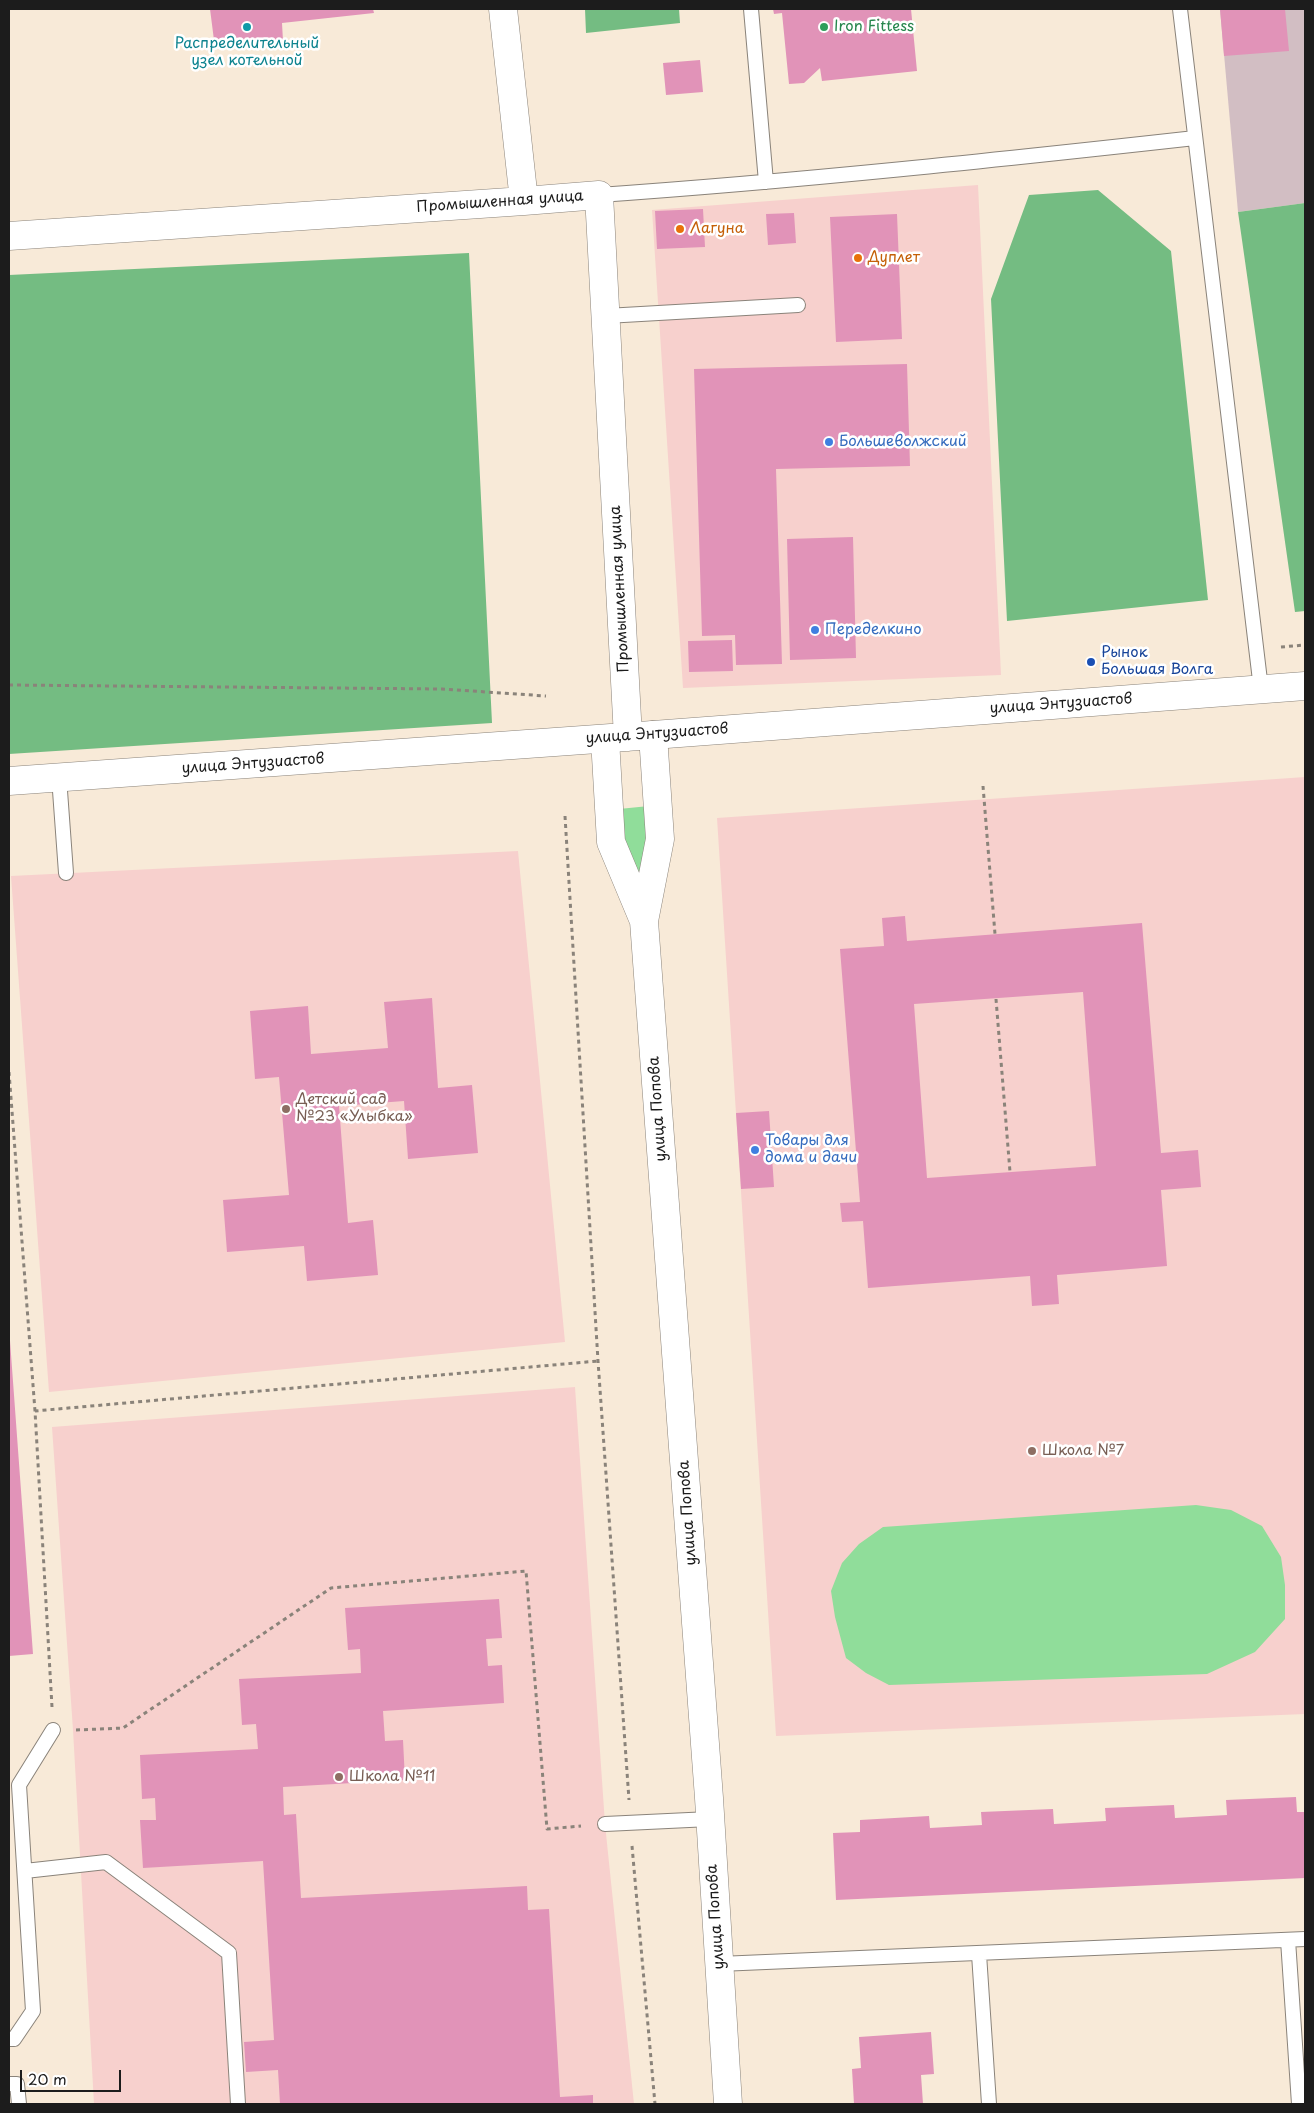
<!DOCTYPE html>
<meta charset="utf-8">
<style>
body{margin:0}
#map{position:relative;width:1314px;height:2113px;overflow:hidden;background:#f8ead8;font-family:"Playpen Sans",sans-serif}
canvas{display:block}
.frame{position:absolute;inset:0;border:10px solid #1c1c1c;pointer-events:none}
.scale{position:absolute;left:20px;top:2070px;width:101px;height:22px;box-sizing:border-box;border:2px solid #1c1c1c;border-top:0;padding-left:6px;font-size:15px;line-height:18px;white-space:nowrap;color:#1c1c1c;-webkit-text-stroke:4px #fff;paint-order:stroke}
</style>
<div id="map">
<canvas width="1314" height="2113"></canvas>
<div class="frame"></div>
<div class="scale">20 m</div>
</div>
<script>
const context = document.querySelector('canvas').getContext('2d');
context.lineJoin = 'round';
function paint(path, color) { context.fillStyle = color; context.fill(path, 'evenodd'); }
function strokePath(path, color, width, dash) { context.strokeStyle = color; context.lineWidth = width; context.lineCap = dash ? 'butt' : 'round'; context.setLineDash(dash || []); context.stroke(path); }
function drawText(font, color, halo, rows, align = 'center') {
  context.font = font + ' "Playpen Sans",sans-serif'; context.lineWidth = 5; context.setLineDash([]); context.textBaseline = 'middle'; context.strokeStyle = halo; context.fillStyle = color; for (const [text, x, y, turn = 0] of rows) {
    context.save(); context.translate(x, y); context.rotate((+turn || 0) * Math.PI / 180); context.textAlign = isNaN(turn) ? turn : align; if (halo) context.strokeText(text, 0, 0); context.fillText(text, 0, 0); context.restore();
  }
}
const built = new Path2D(`
 M 978,185 L 1001,675 L 683,688 L 652,210 Z
 M 1305,777 L 1305,1714 L 776,1736 L 717,818 Z
 M 518,851 L 565,1342 L 49,1392 L 11,876 Z
 M 575,1387 L 605,1824 L 634,2104 L 94,2104 L 73,1730 L 52,1427 Z`);
const industrial = new Path2D(`
 M 1220,9 L 1305,9 L 1305,203 L 1238,212 Z`);
const green = new Path2D(`
 M 649,806 L 651,839 L 641,887 L 621,841 L 619,809 Z
 M 1196,1505 L 1231,1510 L 1262,1526 L 1281,1557 L 1285,1585 L 1285,1619 L 1255,1652 L 1207,1674 L 889,1685 L 866,1673 L 846,1658 L 835,1617 L 831,1591 L 842,1563 L 859,1544 L 883,1527 Z`);
const forest = new Path2D(`
 M 585,9 L 679,9 L 680,23 L 586,33 Z
 M 1098,190 L 1171,251 L 1208,600 L 1007,621 L 991,299 L 1029,195 Z
 M 1305,203 L 1305,611 L 1295,612 L 1238,212 Z
 M 469,253 L 492,723 L 9,754 L 9,275 Z`);
const building = new Path2D(`
 M 210,9 L 373,9 L 374,13 L 282,23 L 283,41 L 215,48 Z
 M 773,9 L 911,9 L 917,71 L 822,81 L 820,68 L 804,83 L 789,84 L 782,13 L 774,14 Z
 M 1220,9 L 1285,9 L 1289,51 L 1224,56 Z
 M 700,60 L 703,92 L 666,95 L 663,63 Z
 M 703,209 L 705,247 L 657,249 L 655,211 Z
 M 794,213 L 796,243 L 768,245 L 766,214 Z
 M 897,214 L 902,339 L 836,342 L 830,217 Z
 M 907,364 L 910,466 L 776,469 L 782,664 L 736,665 L 735,635 L 702,636 L 694,369 Z
 M 853,537 L 856,658 L 790,660 L 787,539 Z
 M 732,640 L 733,671 L 689,672 L 688,641 Z
 M 905,916 L 907,941 L 1142,923 L 1161,1153 L 1198,1150 L 1201,1187 L 1161,1190 L 1167,1266 L 1057,1275 L 1059,1304 L 1032,1306 L 1030,1276 L 868,1288 L 863,1221 L 842,1222 L 840,1203 L 860,1202 L 840,949 L 884,946 L 882,918 ZM 1083,992 L 1096,1166 L 927,1178 L 914,1004 Z
 M 432,998 L 438,1088 L 472,1085 L 478,1153 L 408,1159 L 404,1101 L 339,1106 L 348,1223 L 373,1220 L 378,1275 L 307,1281 L 304,1246 L 227,1252 L 223,1200 L 289,1195 L 279,1077 L 255,1079 L 250,1011 L 308,1006 L 311,1054 L 388,1048 L 384,1002 Z
 M 769,1111 L 774,1187 L 741,1189 L 736,1113 Z
 M 9,1327 L 33,1654 L 9,1656 Z
 M 499,1599 L 502,1638 L 486,1639 L 488,1666 L 502,1665 L 504,1703 L 383,1711 L 385,1741 L 403,1740 L 405,1780 L 283,1787 L 284,1815 L 296,1814 L 301,1898 L 527,1886 L 528,1910 L 549,1909 L 560,2097 L 593,2095 L 593,2104 L 280,2104 L 278,2070 L 246,2072 L 244,2042 L 274,2040 L 263,1861 L 143,1868 L 140,1820 L 156,1820 L 155,1798 L 142,1799 L 140,1755 L 258,1749 L 256,1724 L 242,1725 L 239,1679 L 361,1673 L 360,1649 L 348,1650 L 345,1608 Z
 M 1296,1797 L 1297,1812 L 1305,1812 L 1305,1878 L 836,1900 L 833,1833 L 860,1832 L 860,1820 L 929,1816 L 930,1828 L 982,1825 L 981,1812 L 1053,1809 L 1054,1824 L 1106,1821 L 1105,1808 L 1174,1805 L 1175,1818 L 1227,1815 L 1226,1800 Z
 M 931,2032 L 934,2074 L 921,2075 L 923,2104 L 854,2104 L 852,2069 L 861,2068 L 859,2037 Z`);
const path = new Path2D(`
 M 1281,647 L 1305,645
 M 9,685 L 442,689 L 546,696
 M 983,786 L 995,934
 M 565,816 L 598,1361 L 629,1800
 M 996,999 L 1010,1172
 M 9,1072 L 35,1411
 M 52,1707 L 35,1411 L 598,1361
 M 76,1730 L 123,1728 L 331,1588 L 526,1571 L 547,1829 L 581,1826
 M 632,1846 L 655,2104`);
const lane = new Path2D(`
 M 751,9 L 766,182
 M 1180,9 L 1261,689
 M 599,195 C 799,181 997,160 1195,138
 M 606,316 L 798,305
 M 59,777 L 66,873
 M 605,1824 L 710,1819
 M 25,1871 L 106,1862 L 229,1953 L 238,2104
 M 1288,1940 L 1299,2104
 M 979,1954 L 989,2104
 M 719,1964 L 1305,1939
 M 9,2039 L 14,2039 L 33,2011 L 19,1785 L 53,1730
 M 9,2084 L 17,2084 L 19,2104`);
const street = new Path2D(`
 M 653,735 L 660,839 L 644,921 L 709,1798 L 728,2104
 M 605,739 L 611,842 L 644,921`);
const secondary = new Path2D(`
 M 503,9 L 524,201
 M 9,236 L 524,201 L 599,195 L 628,737
 M 9,781 L 653,735 L 1305,686`);
const markers = [
 [247,27,5,"#0f9aa8"],
 [824,27,5,"#2e9e5b"],
 [680,229,5,"#e8710a"],
 [858,258,5,"#e8710a"],
 [829,442,5,"#3f7fe0"],
 [815,630,5,"#3f7fe0"],
 [1091,662,5,"#1a4fb4"],
 [286,1109,5,"#8d6e63"],
 [755,1150,5,"#3f7fe0"],
 [1032,1451,5,"#8d6e63"],
 [339,1777,5,"#8d6e63"]
];
const leisureNames = [
 ["Iron Fittess",834,27]
];
const cultureNames = [
 ["Распределительный",247,44],
 ["узел котельной",247,61]
];
const streetNames = [
 ["Промышленная улица",500,202,-4],
 ["Промышленная улица",620,589,-93],
 ["улица Энтузиастов",1061,704,-4],
 ["улица Энтузиастов",657,734,-4],
 ["улица Энтузиастов",253,764,-4],
 ["улица Попова",658,1109,-94],
 ["улица Попова",688,1513,-94],
 ["улица Попова",716,1917,-94]
];
const foodNames = [
 ["Лагуна",690,229],
 ["Дуплет",868,258]
];
const shopNames = [
 ["Большеволжский",839,442],
 ["Переделкино",825,630],
 ["Товары для",765,1141],
 ["дома и дачи",765,1158]
];
const transitNames = [
 ["Рынок",1101,653],
 ["Большая Волга",1101,670]
];
const educationNames = [
 ["Детский сад",296,1100],
 ["№23 «Улыбка»",296,1117],
 ["Школа №7",1042,1451],
 ["Школа №11",349,1777]
];
paint(built, '#f7d0cd');
paint(industrial, '#d2bec3');
paint(green, '#90dd9a');
paint(forest, '#74bc82');
paint(building, '#e193b8');
strokePath(lane, '#8a837a', 16);
strokePath(street, '#8a837a', 29);
strokePath(secondary, '#8a837a', 29);
strokePath(path, '#8a837a', 3, [4, 4]);
strokePath(lane, '#fff', 14);
strokePath(street, '#fff', 28);
strokePath(secondary, '#fff', 28);
for (const [x, y, r, color] of markers) { const dot = new Path2D(); dot.arc(x, y, r, 0, 2 * Math.PI); context.fillStyle = color; context.fill(dot); strokePath(dot, '#fff', 2); }
drawText('15px', '#27864d', '#fff', leisureNames, 'left');
drawText('15px', '#0d838f', '#fff', cultureNames);
drawText('15px', '#1c1c1c', '#fff', streetNames);
drawText('15px', '#c56008', '#fff', foodNames, 'left');
drawText('15px', '#366cbe', '#fff', shopNames, 'left');
drawText('15px', '#164399', '#fff', transitNames, 'left');
drawText('15px', '#785e54', '#fff', educationNames, 'left');
</script>
